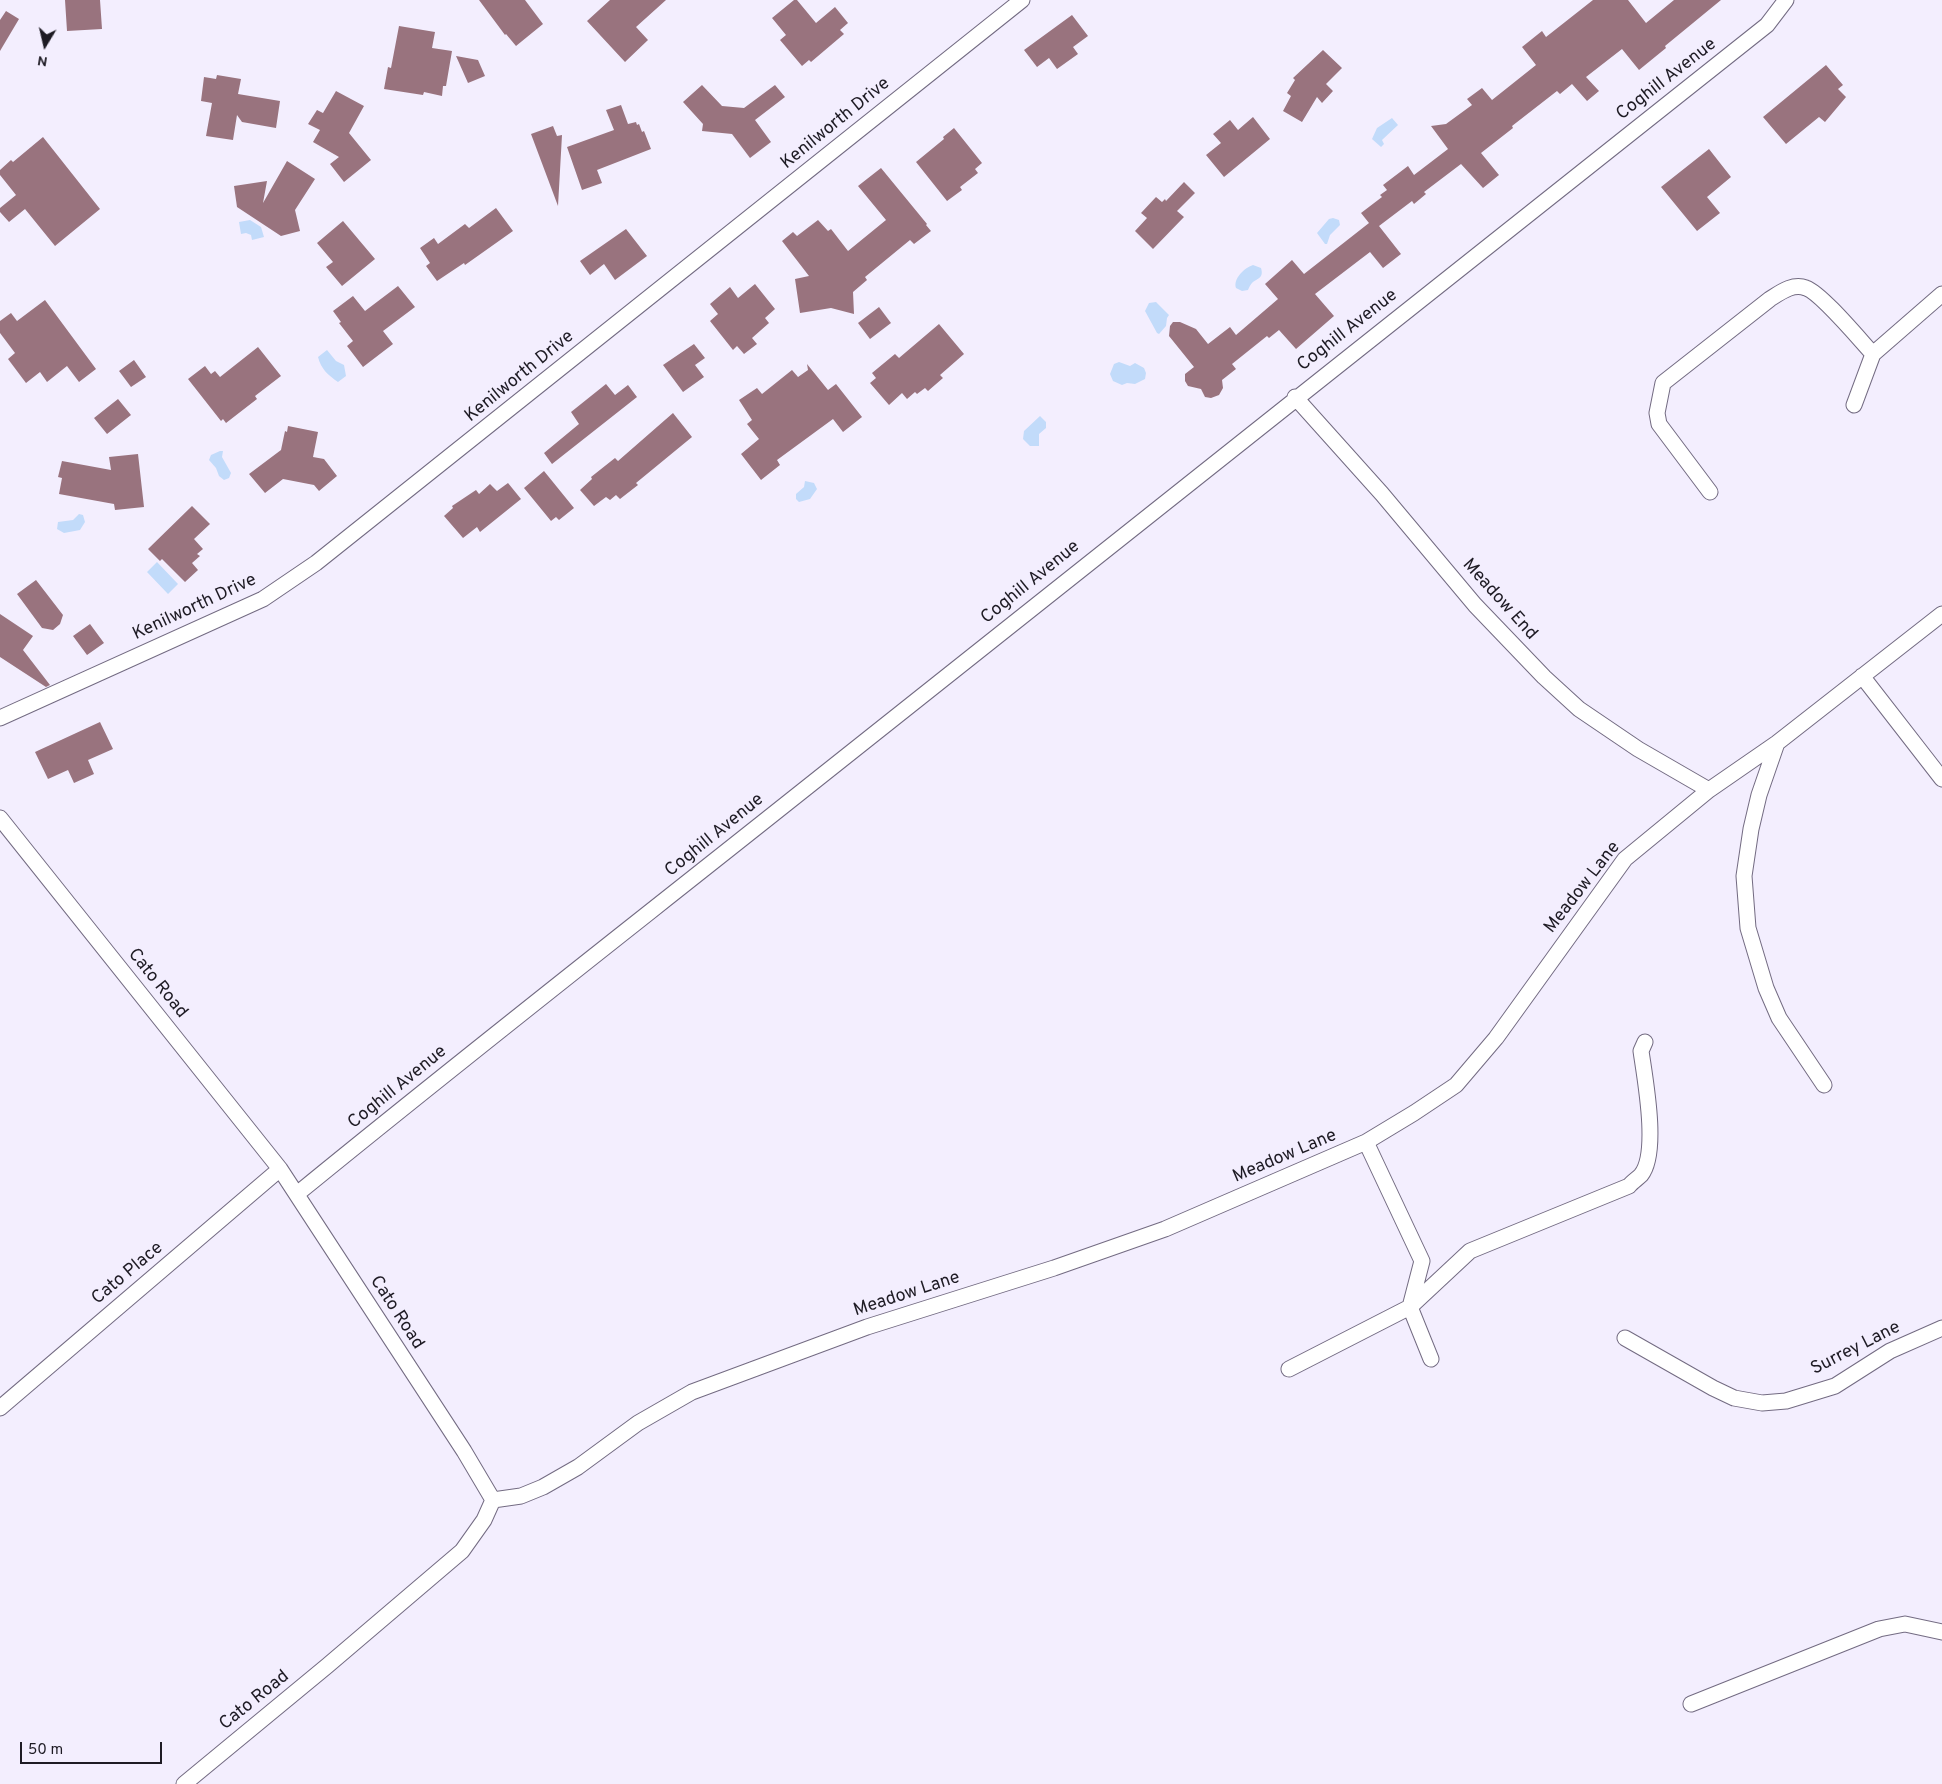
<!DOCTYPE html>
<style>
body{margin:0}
#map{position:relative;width:1942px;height:1784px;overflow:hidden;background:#f3eefe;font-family:Overpass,sans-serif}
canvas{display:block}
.north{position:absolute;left:20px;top:20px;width:50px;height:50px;-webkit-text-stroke:4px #f3eefe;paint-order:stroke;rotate:189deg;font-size:14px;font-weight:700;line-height:20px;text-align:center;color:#1e1b24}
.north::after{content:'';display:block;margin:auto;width:18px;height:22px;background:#1e1b24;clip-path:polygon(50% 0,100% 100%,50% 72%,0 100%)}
.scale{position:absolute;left:20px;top:1742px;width:142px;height:22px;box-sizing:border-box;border:2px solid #1e1b24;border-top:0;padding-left:6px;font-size:15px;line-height:18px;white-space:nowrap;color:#1e1b24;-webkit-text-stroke:4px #f3eefe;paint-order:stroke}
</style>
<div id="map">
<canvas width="1942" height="1784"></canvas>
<div class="north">N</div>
<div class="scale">50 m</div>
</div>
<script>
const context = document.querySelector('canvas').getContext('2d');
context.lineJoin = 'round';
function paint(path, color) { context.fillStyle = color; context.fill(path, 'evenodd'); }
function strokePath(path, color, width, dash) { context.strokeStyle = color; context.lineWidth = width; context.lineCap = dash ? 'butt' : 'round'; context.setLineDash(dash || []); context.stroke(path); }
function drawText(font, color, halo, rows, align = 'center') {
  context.font = font + ' Overpass,sans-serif'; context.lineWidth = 4.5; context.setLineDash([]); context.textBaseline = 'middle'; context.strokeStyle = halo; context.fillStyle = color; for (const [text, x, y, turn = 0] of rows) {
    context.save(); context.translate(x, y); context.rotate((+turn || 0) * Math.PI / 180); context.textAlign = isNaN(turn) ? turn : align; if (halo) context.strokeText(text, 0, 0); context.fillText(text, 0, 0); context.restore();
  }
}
const water = new Path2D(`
 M 1392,118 L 1398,125 L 1382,140 L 1384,144 L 1381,147 L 1372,139 L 1377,128 Z
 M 1333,218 L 1339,220 L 1340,225 L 1330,235 L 1327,244 L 1325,244 L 1317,233 L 1329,219 Z
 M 250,220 L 261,227 L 264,237 L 252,240 L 251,235 L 246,233 L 241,234 L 239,222 Z
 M 1253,265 L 1261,268 C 1264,278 1258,278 1252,283 C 1250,285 1249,288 1248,290 L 1242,291 L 1236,288 C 1233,279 1244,268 1253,265 Z
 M 1156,302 L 1169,315 L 1167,318 L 1166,326 L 1159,334 L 1157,333 L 1145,311 L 1149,303 Z
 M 327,350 L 336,361 L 344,365 L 346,376 L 338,382 C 328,375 321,369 318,357 Z
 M 1119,362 L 1130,366 L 1135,363 L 1144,368 L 1146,373 L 1145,379 L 1135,384 L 1127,383 L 1122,385 L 1113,381 L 1110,374 L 1114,364 Z
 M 1040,416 L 1046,422 L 1046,428 L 1039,434 L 1039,446 L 1030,446 L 1023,439 L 1024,431 Z
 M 220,451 L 223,451 L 222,457 L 231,473 L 229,478 L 224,480 L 219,476 L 216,468 L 209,460 L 211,455 Z
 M 805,481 L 814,483 L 817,489 L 810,499 L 799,502 L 796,499 L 796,494 L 804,487 Z
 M 79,514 L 83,515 L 85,522 L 80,530 L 64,533 L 57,529 L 58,522 L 73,520 Z
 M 157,562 L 178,584 L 168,594 L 147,572 Z`);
const building = new Path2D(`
 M 65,0 L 100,0 L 102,29 L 67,31 Z
 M 479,0 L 525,0 L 543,24 L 516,46 L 506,34 L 505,35 Z
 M 610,0 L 666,0 L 636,27 L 648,40 L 625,62 L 587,21 Z
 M 794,0 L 797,0 L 816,23 L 835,7 L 848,23 L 840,30 L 844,34 L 811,62 L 809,60 L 802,66 L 780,40 L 786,35 L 772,18 Z
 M 1593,0 L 1628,0 L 1646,23 L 1674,0 L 1721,0 L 1665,46 L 1666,48 L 1639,70 L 1622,49 L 1586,77 L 1599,91 L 1587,101 L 1572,84 L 1560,94 L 1557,91 L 1512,126 L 1513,128 L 1481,153 L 1499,175 L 1483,188 L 1461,164 L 1424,192 L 1426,194 L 1414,204 L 1412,201 L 1379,226 L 1401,254 L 1383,268 L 1370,252 L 1315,294 L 1334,316 L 1296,349 L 1279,330 L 1269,338 L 1267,336 L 1232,364 L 1236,369 L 1222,380 L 1223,388 L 1219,395 L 1211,398 L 1205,397 L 1201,389 L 1188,386 L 1185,381 L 1185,374 L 1194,367 L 1169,336 L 1170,326 L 1173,322 L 1180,322 L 1196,329 L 1208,344 L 1230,327 L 1236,335 L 1278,299 L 1265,284 L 1292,260 L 1304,274 L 1369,223 L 1361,213 L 1382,197 L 1380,195 L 1387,190 L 1383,185 L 1408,166 L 1414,175 L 1448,149 L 1431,126 L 1446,124 L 1472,105 L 1467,99 L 1482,88 L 1492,100 L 1536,65 L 1522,47 L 1542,31 L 1546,37 Z
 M 6,11 L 19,19 L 0,51 L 0,20 Z
 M 1072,15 L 1088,36 L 1073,47 L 1078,54 L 1057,69 L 1049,58 L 1037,67 L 1024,50 Z
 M 399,26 L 435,32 L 432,48 L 452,51 L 446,86 L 443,86 L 442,96 L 424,92 L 423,95 L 384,89 L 388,67 L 391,68 Z
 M 1323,50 L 1342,68 L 1326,84 L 1333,91 L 1322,103 L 1317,97 L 1302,122 L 1283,111 L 1291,96 L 1287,93 L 1295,80 L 1293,78 Z
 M 456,56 L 478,60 L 485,76 L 468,83 Z
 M 1826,65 L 1843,85 L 1838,89 L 1846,97 L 1825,122 L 1819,117 L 1786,144 L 1763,117 Z
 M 217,75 L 241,79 L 238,94 L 280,101 L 276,128 L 242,122 L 237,115 L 233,140 L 206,136 L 212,103 L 201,101 L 204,77 L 216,79 Z
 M 702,85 L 722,106 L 744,108 L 775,85 L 785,97 L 755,120 L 771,142 L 750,158 L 732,134 L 702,131 L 703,124 L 683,102 Z
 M 336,91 L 364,106 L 349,133 L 371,160 L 344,182 L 330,164 L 339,157 L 313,142 L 320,130 L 308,124 L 317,110 L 323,113 Z
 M 621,105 L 628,124 L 636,122 L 637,125 L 639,124 L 642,132 L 644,131 L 651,149 L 597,170 L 602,183 L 582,190 L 567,147 L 614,130 L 606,110 Z
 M 1253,117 L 1270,139 L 1224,177 L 1206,155 L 1221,143 L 1213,134 L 1230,120 L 1238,130 Z
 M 553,126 L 557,136 L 562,135 L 558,206 L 531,134 Z
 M 954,128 L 982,163 L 975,169 L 978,173 L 960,187 L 962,190 L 947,201 L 916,162 L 944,139 L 943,137 Z
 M 43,137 L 100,209 L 55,246 L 25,209 L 9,222 L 0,212 L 0,208 L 16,195 L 0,175 L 0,170 L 11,160 L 13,162 Z
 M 1709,149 L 1731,177 L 1707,197 L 1720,213 L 1697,231 L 1661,187 Z
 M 287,161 L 315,179 L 295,210 L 300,231 L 281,236 L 237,207 L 234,186 L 267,181 L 263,203 Z
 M 881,168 L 927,224 L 926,225 L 931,231 L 914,244 L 910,240 L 865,277 L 867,280 L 853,292 L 854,314 L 831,308 L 800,313 L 795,279 L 809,276 L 782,241 L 793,232 L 797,236 L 818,220 L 828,231 L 831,229 L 848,251 L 886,220 L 858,186 Z
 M 1184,182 L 1195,193 L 1177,211 L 1184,217 L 1153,249 L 1135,231 L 1147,218 L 1141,213 L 1156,197 L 1162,202 L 1165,199 L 1166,201 Z
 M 496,208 L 513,231 L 465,265 L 464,263 L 437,281 L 426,266 L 430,263 L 420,248 L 434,238 L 438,244 L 465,224 L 469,228 Z
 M 343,221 L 375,259 L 342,286 L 326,267 L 333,262 L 317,243 Z
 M 626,229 L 647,256 L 615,280 L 604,264 L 590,275 L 580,261 Z
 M 755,284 L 775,309 L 765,318 L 769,323 L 752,338 L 757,344 L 744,354 L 737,346 L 733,350 L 710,321 L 718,314 L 710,304 L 730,287 L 738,298 Z
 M 398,286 L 415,307 L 383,331 L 393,344 L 363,367 L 347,346 L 353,341 L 339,323 L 341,322 L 333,311 L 353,296 L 365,311 Z
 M 45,300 L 96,369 L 79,382 L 67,366 L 47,382 L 40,372 L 26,383 L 8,359 L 15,353 L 0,333 L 0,321 L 11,313 L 17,321 Z
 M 879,307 L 891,323 L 870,339 L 858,323 Z
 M 939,324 L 964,354 L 940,375 L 943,378 L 928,391 L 925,388 L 917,394 L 915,392 L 907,399 L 902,393 L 889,405 L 870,383 L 876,378 L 872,373 L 895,354 L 899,358 Z
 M 694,344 L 705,358 L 695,365 L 704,377 L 683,392 L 663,365 Z
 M 258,347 L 281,376 L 255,396 L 257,399 L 226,423 L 223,419 L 221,421 L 188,379 L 205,366 L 211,374 L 215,371 L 220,377 Z
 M 134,360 L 146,377 L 131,387 L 119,371 Z
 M 807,364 L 828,390 L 836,384 L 862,417 L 843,432 L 833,419 L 777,460 L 780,465 L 761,480 L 741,454 L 759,439 L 747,424 L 752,420 L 739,400 L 757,388 L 762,394 L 792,370 L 798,377 L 808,370 Z
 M 606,384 L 615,395 L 628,385 L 637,397 L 552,464 L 544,453 L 579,424 L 571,412 Z
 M 118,399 L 131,415 L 107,434 L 94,418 Z
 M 673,413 L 692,437 L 636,483 L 638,485 L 620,499 L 616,495 L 610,500 L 606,497 L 594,506 L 580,490 L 592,479 L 591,477 L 615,458 L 618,461 Z
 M 288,426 L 318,432 L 313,457 L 324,459 L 337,476 L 319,491 L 314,485 L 283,479 L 265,493 L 249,474 L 281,450 L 285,431 L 287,432 Z
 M 138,454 L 144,507 L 115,510 L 114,504 L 59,494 L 62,478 L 58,477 L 62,461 L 111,470 L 109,457 Z
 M 544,471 L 574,508 L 559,520 L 556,517 L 551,521 L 524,488 Z
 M 508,483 L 521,499 L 480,532 L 477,527 L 463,538 L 444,516 L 453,508 L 452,506 L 476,490 L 479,494 L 490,484 L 497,491 Z
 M 192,506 L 210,524 L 194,539 L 203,549 L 197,554 L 200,556 L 192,563 L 198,570 L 185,582 L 162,559 L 160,561 L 148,549 Z
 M 36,580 L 63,615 L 60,624 L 53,630 L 42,628 L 17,594 Z
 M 0,614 L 33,636 L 23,650 L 50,685 L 46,687 L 0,657 Z
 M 90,624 L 104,643 L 87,655 L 73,636 Z
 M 100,722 L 113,749 L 88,760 L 94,774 L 74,783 L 68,770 L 48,779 L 35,752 Z`);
const street = new Path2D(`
 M 1295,397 L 1382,494 L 1475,605 L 1544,677 L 1579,709 L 1638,749 L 1709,790
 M 1854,405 L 1873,354 L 1942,294
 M 1710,492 L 1659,424 L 1657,413 L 1663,383 L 1770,299 C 1781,292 1793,283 1806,288 C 1821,293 1860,340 1873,354
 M 1862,676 L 1942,779
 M 0,718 L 263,599 L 316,563 L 1022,0
 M 1777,743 L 1759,795 L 1751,829 L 1744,876 L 1748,928 L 1766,988 L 1779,1018 L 1824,1085
 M 0,818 L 280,1169 L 464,1451 L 493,1500 L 484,1520 L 462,1551 L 327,1666 L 184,1784
 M 1366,1142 L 1422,1261 L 1410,1307 L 1431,1359
 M 297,1194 C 451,1068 607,946 762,823 C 1096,555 1431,289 1767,25 L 1786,0
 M 1625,1338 L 1713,1388 L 1734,1398 L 1762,1403 L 1786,1401 L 1835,1386 L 1890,1351 L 1942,1328
 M 1289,1369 L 1410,1307 L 1470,1251 L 1629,1186 C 1632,1182 1637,1179 1641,1175 C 1659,1153 1645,1079 1641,1051 L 1645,1042
 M 0,1408 L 280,1169
 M 493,1500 L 521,1496 L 543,1487 L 578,1467 L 638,1423 L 692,1392 L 867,1327 L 1054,1268 L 1165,1229 L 1366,1142 L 1414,1113 L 1456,1085 L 1496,1038 L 1625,859 L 1709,790 L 1777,743 L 1942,614
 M 1691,1704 L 1879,1629 L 1905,1624 L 1942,1632`);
const streetNames = [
 ["Coghill Avenue",1667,80,-38],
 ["Kenilworth Drive",836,124,-39],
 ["Coghill Avenue",1348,331,-38],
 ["Kenilworth Drive",520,377,-39],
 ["Coghill Avenue",1031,583,-39],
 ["Meadow End",1499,600,48],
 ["Kenilworth Drive",195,608,-25],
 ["Coghill Avenue",715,836,-39],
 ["Meadow Lane",1583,888,-52],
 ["Cato Road",157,984,51],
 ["Coghill Avenue",398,1088,-39],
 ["Meadow Lane",1285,1157,-23],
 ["Cato Place",128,1274,-40],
 ["Meadow Lane",907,1295,-18],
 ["Cato Road",396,1313,57],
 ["Surrey Lane",1856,1349,-27],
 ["Cato Road",255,1701,-39]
];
paint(water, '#c2dbfa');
paint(building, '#99737e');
strokePath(street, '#736b82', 17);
strokePath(street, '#fff', 15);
drawText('18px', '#1e1b24', '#f3eefe', streetNames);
</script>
